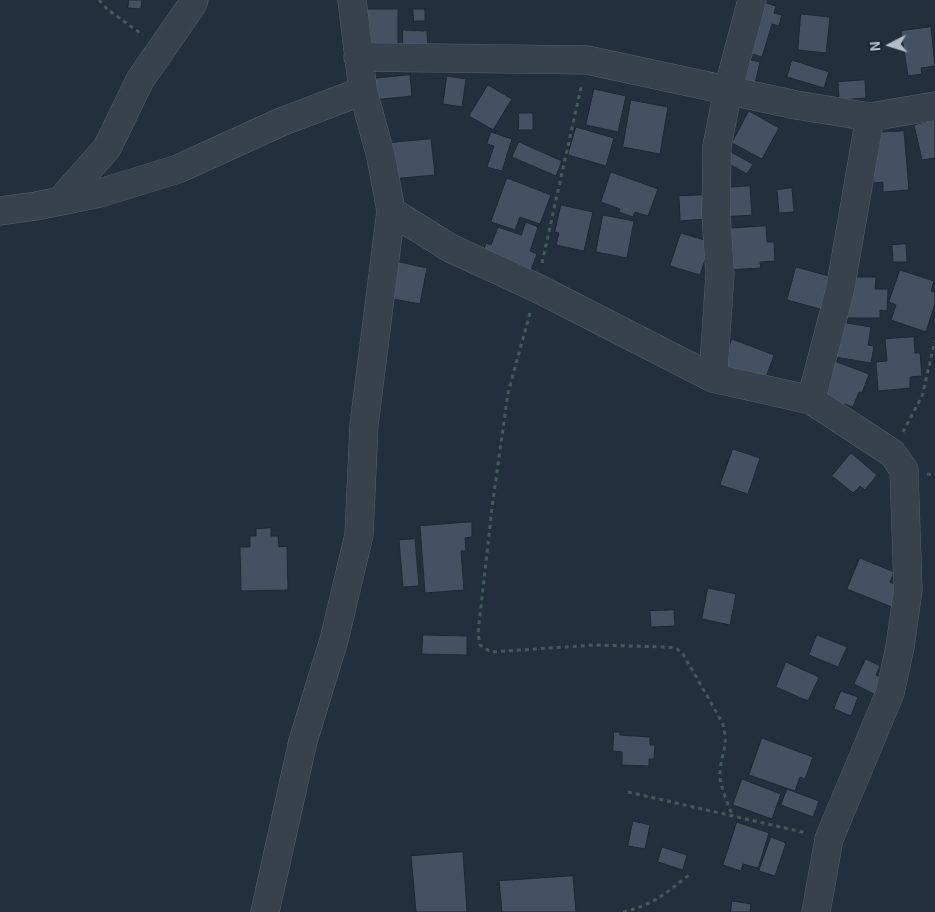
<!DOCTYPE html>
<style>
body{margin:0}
#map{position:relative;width:935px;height:912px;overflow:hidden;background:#242f3e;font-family:"Exo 2",sans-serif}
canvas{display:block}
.north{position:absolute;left:865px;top:20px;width:50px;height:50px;-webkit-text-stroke:4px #1d2633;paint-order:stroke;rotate:265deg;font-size:14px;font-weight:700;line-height:20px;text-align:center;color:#b4bcc9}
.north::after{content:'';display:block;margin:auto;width:18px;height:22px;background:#b4bcc9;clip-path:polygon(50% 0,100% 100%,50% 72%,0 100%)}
</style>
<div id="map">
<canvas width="935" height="912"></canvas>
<div class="north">N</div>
</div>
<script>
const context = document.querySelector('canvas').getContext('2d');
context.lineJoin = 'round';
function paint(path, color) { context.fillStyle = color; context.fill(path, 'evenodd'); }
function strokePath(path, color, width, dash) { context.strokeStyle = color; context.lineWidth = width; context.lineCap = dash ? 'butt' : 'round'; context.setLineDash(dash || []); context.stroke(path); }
const building = new Path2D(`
 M 129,0 L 142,0 L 141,9 L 128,8 Z
 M 757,0 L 776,6 L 774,13 L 782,15 L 779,26 L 772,24 L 762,57 L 743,51 Z
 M 366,9 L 398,9 L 398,51 L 366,51 Z
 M 413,9 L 425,9 L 425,21 L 414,21 Z
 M 801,14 L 830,17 L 826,53 L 798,50 Z
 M 931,27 L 935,66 L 921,68 L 922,74 L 908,76 L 901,31 Z
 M 403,30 L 427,31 L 428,50 L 403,50 Z
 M 747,59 L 760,62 L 754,88 L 742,85 Z
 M 792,60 L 829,72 L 824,88 L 787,77 Z
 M 410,75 L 412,96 L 372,100 L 369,79 Z
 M 447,76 L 466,79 L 462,107 L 443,104 Z
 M 865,80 L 866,98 L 839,100 L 838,82 Z
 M 488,85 L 512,99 L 493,130 L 469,116 Z
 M 594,89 L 626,96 L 618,132 L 586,125 Z
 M 631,100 L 668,107 L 660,154 L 623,147 Z
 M 749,111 L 779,128 L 762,159 L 732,143 Z
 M 519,113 L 533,113 L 533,130 L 519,130 Z
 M 935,120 L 935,158 L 922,160 L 914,125 Z
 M 576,127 L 614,138 L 606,166 L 568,155 Z
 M 904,131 L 909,190 L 883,192 L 883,182 L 874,183 L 870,133 Z
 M 491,132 L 512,139 L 502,171 L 487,167 L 494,146 L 487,144 Z
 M 431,139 L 435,175 L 391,179 L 388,143 Z
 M 519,142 L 562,161 L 556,176 L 512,157 Z
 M 727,150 L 753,164 L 747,174 L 722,160 Z
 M 611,172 L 658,189 L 648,216 L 635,212 L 633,217 L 619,212 L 620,209 L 601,202 Z
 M 507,178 L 551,195 L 540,224 L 520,217 L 515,230 L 491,222 Z
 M 750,186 L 752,215 L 723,217 L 721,188 Z
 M 792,188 L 794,212 L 779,213 L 777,190 Z
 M 705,195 L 706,219 L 680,221 L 679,196 Z
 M 561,205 L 593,212 L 584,251 L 556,245 L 559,233 L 555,232 Z
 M 603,215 L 634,221 L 627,258 L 596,252 Z
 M 526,222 L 538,227 L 530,251 L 537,254 L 529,275 L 481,257 L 486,243 L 491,245 L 498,227 L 521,235 Z
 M 766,226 L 767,242 L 774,242 L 775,261 L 760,262 L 761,268 L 725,270 L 722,229 Z
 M 681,233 L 711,242 L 700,275 L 670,266 Z
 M 906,244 L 907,262 L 893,262 L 892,245 Z
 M 395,261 L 427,268 L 420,304 L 388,298 Z
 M 796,267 L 840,279 L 831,312 L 787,300 Z
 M 900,270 L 934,281 L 931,291 L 935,292 L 935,304 L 926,332 L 891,320 L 896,305 L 889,302 Z
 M 849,277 L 876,277 L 875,289 L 888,289 L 887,311 L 880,310 L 880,318 L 848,318 Z
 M 841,322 L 871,327 L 868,345 L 874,346 L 871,363 L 835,357 Z
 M 914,337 L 915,353 L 920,353 L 922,376 L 910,377 L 910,388 L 878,391 L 876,362 L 887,361 L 885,339 Z
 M 732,339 L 774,355 L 764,383 L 723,365 Z
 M 829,359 L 869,374 L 862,393 L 859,392 L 853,407 L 844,404 L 842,409 L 823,402 Z
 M 733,449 L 760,458 L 748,494 L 720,485 Z
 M 851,453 L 877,475 L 865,490 L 860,486 L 853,493 L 832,476 Z
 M 472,522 L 472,537 L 465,538 L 466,551 L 461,551 L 464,590 L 425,593 L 420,526 Z
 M 271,528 L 271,536 L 278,536 L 279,547 L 287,546 L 288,590 L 241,591 L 240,547 L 250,547 L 250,536 L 256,536 L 256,529 Z
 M 415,539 L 419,586 L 403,587 L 399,540 Z
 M 860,558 L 894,572 L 890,582 L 900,587 L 892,607 L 847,589 Z
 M 708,588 L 736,594 L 730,625 L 702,619 Z
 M 674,610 L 675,626 L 651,627 L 650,611 Z
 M 423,635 L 467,636 L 467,655 L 422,654 Z
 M 817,635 L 847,647 L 838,667 L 809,655 Z
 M 866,659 L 880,666 L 876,675 L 884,679 L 876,695 L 854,684 Z
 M 786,662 L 819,677 L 808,701 L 776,687 Z
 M 841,691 L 858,697 L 851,716 L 834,709 Z
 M 614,732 L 620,732 L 620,735 L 650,737 L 650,745 L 655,745 L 654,759 L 649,759 L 649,766 L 622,765 L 622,752 L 613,751 Z
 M 762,738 L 813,757 L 805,779 L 800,777 L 795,791 L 749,775 Z
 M 742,779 L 781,794 L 772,819 L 733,805 Z
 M 787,789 L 819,801 L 813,817 L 781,805 Z
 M 633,821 L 650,825 L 645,849 L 628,846 Z
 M 737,822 L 769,833 L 758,868 L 743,864 L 741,871 L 723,865 Z
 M 771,837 L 786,843 L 775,876 L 759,871 Z
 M 662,847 L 687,855 L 683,870 L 658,862 Z
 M 463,852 L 467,912 L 416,912 L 411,856 Z
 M 573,876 L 576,912 L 502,912 L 499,881 Z
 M 732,901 L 751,904 L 750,912 L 731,912 Z`);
const path = new Path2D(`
 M 99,0 L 107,9 L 143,35
 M 542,263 L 582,83
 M 530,313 L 508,393 L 492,508 L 478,633 L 480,645 L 491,652 L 594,645 L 667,647 L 676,648 L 683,654 L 722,722 C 730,744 721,752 720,773 C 719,784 728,803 732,815
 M 903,432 L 922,396 L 935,341
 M 927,474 L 935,475
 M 628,792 L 807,833
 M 623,912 C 653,905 666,893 689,875`);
const minor = new Path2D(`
 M 358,57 L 587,60 L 796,105 L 870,117 L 935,106
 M 60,201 L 107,148 L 140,80 L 192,5 L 194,0
 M 0,211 L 36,206 L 100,193 L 178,169 L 281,122 L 363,91
 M 391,211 L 450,248 L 537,288 L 713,378 L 811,400 L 892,453 L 904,470 L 908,590 L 900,647 L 890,693 L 829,839 L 816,912
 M 713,378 L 720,274 L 716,215 L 717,146 L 728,90 L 752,0
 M 811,400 L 840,290 L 870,117
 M 265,912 L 303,741 L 334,640 L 359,535 L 364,425 L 391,211 L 381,157 L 363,91 L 352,0`);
paint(building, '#455162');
strokePath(building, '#1f2835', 1);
strokePath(minor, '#565f6c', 29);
strokePath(path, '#44595c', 3, [4, 4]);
strokePath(minor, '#38414e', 28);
</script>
